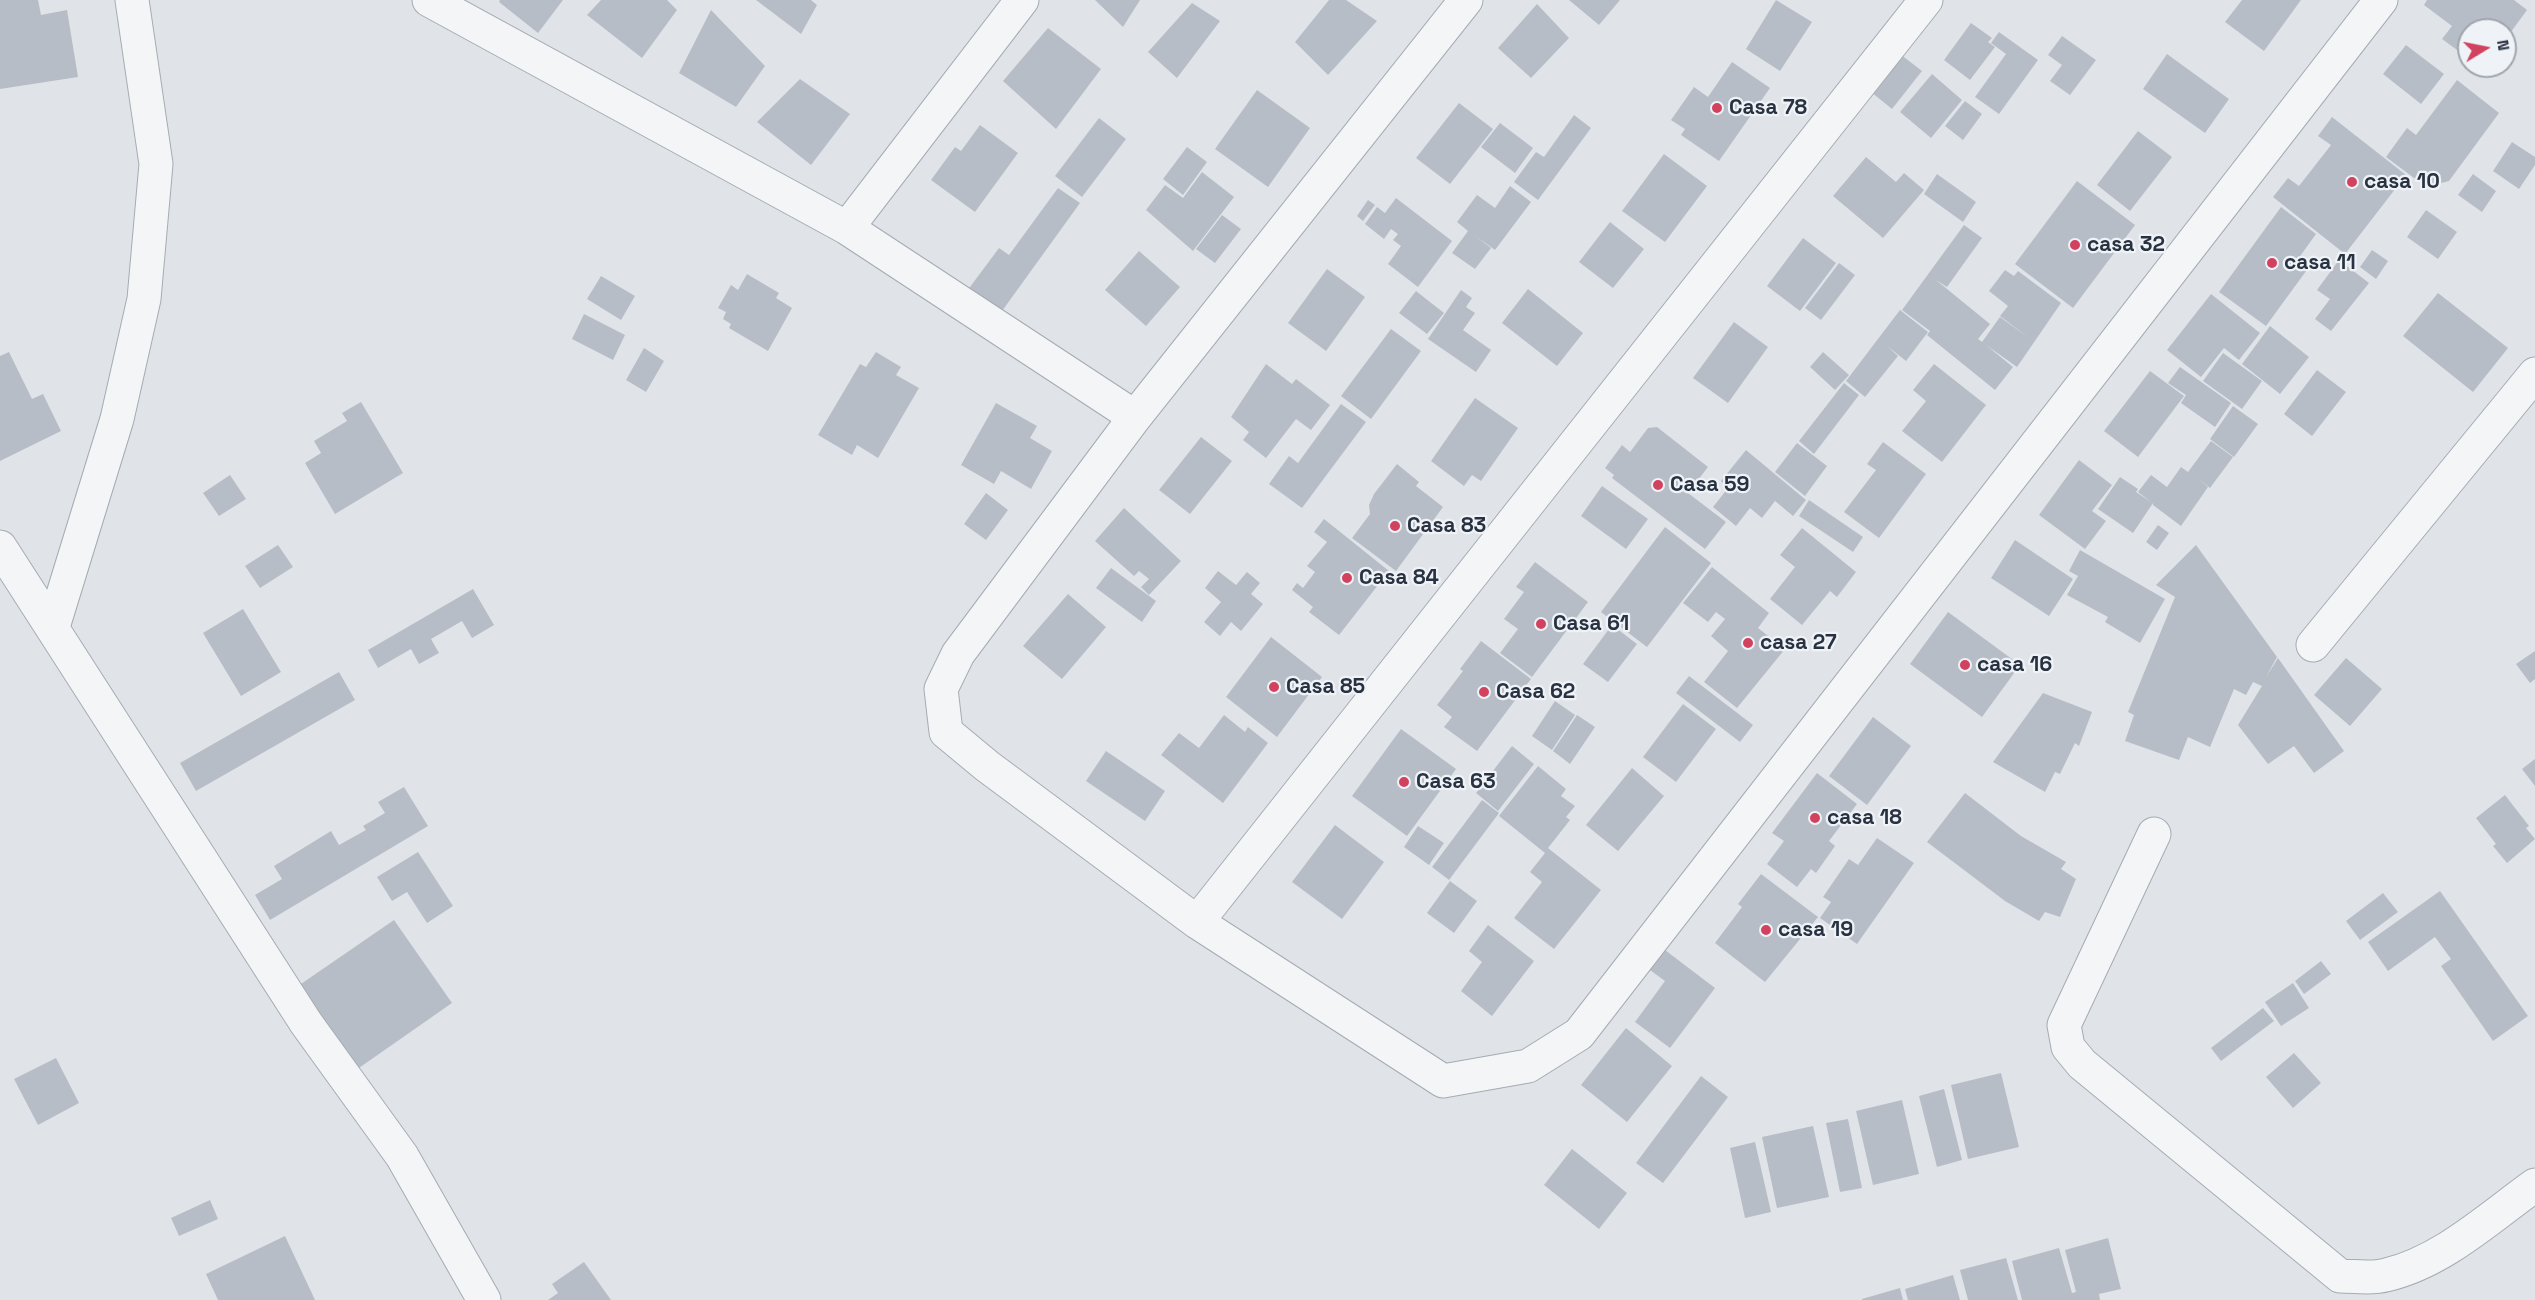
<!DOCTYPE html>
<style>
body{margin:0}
#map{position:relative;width:2535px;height:1300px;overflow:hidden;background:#e0e4e9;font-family:"Space Grotesk",sans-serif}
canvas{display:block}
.north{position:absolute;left:2457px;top:18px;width:60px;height:60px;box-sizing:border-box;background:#eff3f7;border:2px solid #9fa6ae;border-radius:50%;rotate:80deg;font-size:16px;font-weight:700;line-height:24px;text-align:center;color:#283241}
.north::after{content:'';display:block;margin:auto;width:21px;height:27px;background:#d1425f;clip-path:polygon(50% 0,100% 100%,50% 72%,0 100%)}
</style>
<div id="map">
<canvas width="2535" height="1300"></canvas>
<div class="north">N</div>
</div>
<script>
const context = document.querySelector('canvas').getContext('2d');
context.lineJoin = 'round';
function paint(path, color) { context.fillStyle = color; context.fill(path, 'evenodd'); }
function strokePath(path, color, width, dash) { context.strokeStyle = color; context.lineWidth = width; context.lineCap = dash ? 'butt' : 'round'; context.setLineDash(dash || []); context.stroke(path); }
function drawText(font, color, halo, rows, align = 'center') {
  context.font = font + ' "Space Grotesk",sans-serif'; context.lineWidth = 4.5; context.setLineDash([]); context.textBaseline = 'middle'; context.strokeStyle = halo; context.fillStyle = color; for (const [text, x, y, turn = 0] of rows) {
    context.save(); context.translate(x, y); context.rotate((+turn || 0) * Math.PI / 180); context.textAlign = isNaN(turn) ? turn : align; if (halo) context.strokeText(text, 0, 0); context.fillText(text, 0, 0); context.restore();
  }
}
const building = new Path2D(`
 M 0,0 L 38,0 L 41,15 L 67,10 L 78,77 L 0,89 Z
 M 500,0 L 563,0 L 538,33 L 499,2 Z
 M 601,0 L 667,0 L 677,10 L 642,58 L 587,15 Z
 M 756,0 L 811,0 L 817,5 L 801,34 Z
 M 1095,0 L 1140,0 L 1123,27 Z
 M 1329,0 L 1346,0 L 1377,21 L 1328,75 L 1295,42 Z
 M 1569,0 L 1620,0 L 1599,25 Z
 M 1776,0 L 1812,22 L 1780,71 L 1746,49 Z
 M 2242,0 L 2301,0 L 2264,51 L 2225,22 Z
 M 2427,0 L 2514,0 L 2527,10 L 2505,40 L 2505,30 L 2469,30 L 2469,48 L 2464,55 L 2442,39 L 2452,26 L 2424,5 Z
 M 1192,3 L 1220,21 L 1177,78 L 1148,52 Z
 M 1537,4 L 1569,38 L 1531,78 L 1498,48 Z
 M 711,10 L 765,66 L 736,107 L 679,73 Z
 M 1971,23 L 1992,38 L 1988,42 L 1995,47 L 1970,80 L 1944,60 Z
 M 1048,28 L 1101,69 L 1056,129 L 1003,81 Z
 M 1999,32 L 2038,60 L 1999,114 L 1975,97 L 2006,54 L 1991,43 Z
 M 2062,36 L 2096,60 L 2070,95 L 2050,81 L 2062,65 L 2048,55 Z
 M 2406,45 L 2444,74 L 2421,104 L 2383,74 Z
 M 1900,54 L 1922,71 L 1892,109 L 1871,92 Z
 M 2167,54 L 2229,99 L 2205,133 L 2143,89 Z
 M 1732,62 L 1770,88 L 1719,161 L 1681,135 L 1685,129 L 1671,120 L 1694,87 L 1708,97 Z
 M 1932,74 L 1962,100 L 1931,138 L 1900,112 Z
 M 800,79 L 850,114 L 811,165 L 757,122 Z
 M 2457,80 L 2499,113 L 2449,181 L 2426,187 L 2386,157 L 2407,128 L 2416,135 Z
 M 1257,90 L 1310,128 L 1268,187 L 1215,149 Z
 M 1965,101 L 1982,114 L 1963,140 L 1945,126 Z
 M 1459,103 L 1493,129 L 1450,184 L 1416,158 Z
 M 1574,115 L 1591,128 L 1538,200 L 1514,182 L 1536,152 L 1544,157 Z
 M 2332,117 L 2406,175 L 2345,254 L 2273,197 L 2288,178 L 2299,186 L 2331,145 L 2318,136 Z
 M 1099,118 L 1126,139 L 1082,197 L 1055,176 Z
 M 1500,123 L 1533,148 L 1515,173 L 1481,147 Z
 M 980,125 L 1018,153 L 975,212 L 931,180 L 955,147 L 961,151 Z
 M 2138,131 L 2172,157 L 2130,211 L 2097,185 Z
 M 2512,142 L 2535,157 L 2535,165 L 2519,189 L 2493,171 Z
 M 1187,147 L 1207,162 L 1183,195 L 1163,179 Z
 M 1664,154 L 1707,186 L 1665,242 L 1622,211 Z
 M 1866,157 L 1896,182 L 1904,173 L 1924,190 L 1883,238 L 1833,196 Z
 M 1202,172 L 1234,197 L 1193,251 L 1146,210 L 1165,185 L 1183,198 Z
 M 1937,174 L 1976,202 L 1963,222 L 1924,194 Z
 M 2473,174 L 2496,191 L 2482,212 L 2458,195 Z
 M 2077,181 L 2135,225 L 2073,308 L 2015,264 Z
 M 1510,186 L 1531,202 L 1495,250 L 1474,235 L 1491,248 L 1475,269 L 1452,253 L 1468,231 L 1457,222 L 1477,195 L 1495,208 Z
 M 1058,188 L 1080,203 L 997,318 L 967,291 L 999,248 L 1009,255 Z
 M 1396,198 L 1452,241 L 1418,287 L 1388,264 L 1401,246 L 1393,240 L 1398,234 L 1391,229 L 1384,239 L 1365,224 L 1377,207 L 1385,213 Z
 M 1368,200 L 1375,205 L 1363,221 L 1357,216 Z
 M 2281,207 L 2316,234 L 2298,259 L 2309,267 L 2266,326 L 2219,292 Z
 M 2426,210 L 2457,232 L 2438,259 L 2407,237 Z
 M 1222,215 L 1241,229 L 1215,263 L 1196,249 Z
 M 1610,222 L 1644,249 L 1613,288 L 1579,262 Z
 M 1964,225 L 1982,238 L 1947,287 L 1936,280 L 1990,324 L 1978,339 L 1982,342 L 2000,317 L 2029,338 L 2000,316 L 2008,306 L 1989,291 L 2005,270 L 2014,276 L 2018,271 L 2061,303 L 2017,367 L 1986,345 L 2013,367 L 1995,390 L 1927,335 L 1930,331 L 1902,310 Z
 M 1803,238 L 1836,263 L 1800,311 L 1767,286 Z
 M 2372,250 L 2388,261 L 2376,279 L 2360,267 Z
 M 1139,251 L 1180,287 L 1146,326 L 1105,290 Z
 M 2339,260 L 2369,283 L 2331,331 L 2315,319 L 2330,299 L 2317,290 Z
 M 1839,263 L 1855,275 L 1821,320 L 1805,308 Z
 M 1327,269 L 1365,297 L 1326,351 L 1288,323 Z
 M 747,274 L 779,293 L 776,298 L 792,308 L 768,351 L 729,328 L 731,324 L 723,319 L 726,312 L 718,308 L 731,285 L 738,290 Z
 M 601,276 L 635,296 L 621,320 L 587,299 Z
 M 1528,289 L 1583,333 L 1557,366 L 1502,323 Z
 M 1461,290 L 1472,298 L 1466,307 L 1475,313 L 1463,330 L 1491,350 L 1476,372 L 1428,339 Z
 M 1416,291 L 1444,313 L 1427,334 L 1399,313 Z
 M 2438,293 L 2508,348 L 2473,392 L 2403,336 Z
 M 2211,294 L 2260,333 L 2239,360 L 2224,348 L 2201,377 L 2167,350 Z
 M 1900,310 L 1928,332 L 1906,361 L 1887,346 L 1898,356 L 1865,397 L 1846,381 Z
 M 584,314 L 625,335 L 613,360 L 572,339 Z
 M 1734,322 L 1768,347 L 1728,403 L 1693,378 Z
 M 2270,326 L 2309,357 L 2280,394 L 2242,364 Z
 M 1391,329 L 1421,351 L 1371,419 L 1341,396 Z
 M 644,348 L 664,361 L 646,392 L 626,380 Z
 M 9,352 L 32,399 L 43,394 L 61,431 L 0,461 L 0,356 Z
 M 876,352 L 901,367 L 896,375 L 919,388 L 878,458 L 857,445 L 852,455 L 818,435 L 860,364 L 866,367 Z
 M 1823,352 L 1849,375 L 1835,390 L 1810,367 Z
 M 2223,353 L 2262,381 L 2242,409 L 2203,381 Z
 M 1266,364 L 1292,384 L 1296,379 L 1330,405 L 1311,430 L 1296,419 L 1266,458 L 1243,440 L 1249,432 L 1231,417 Z
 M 1934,364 L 1986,405 L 1942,462 L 1902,431 L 1926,401 L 1913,390 Z
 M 2180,367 L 2231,403 L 2215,427 L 2181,403 L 2186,395 L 2168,383 Z
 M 2317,370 L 2346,392 L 2312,436 L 2284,414 Z
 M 2150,371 L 2184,396 L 2138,457 L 2104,431 Z
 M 1844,383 L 1859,395 L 1814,454 L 1799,441 Z
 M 1475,398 L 1518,428 L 1481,481 L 1472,475 L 1464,486 L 1431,461 Z
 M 361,402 L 403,473 L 335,514 L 305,463 L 321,453 L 314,441 L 347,421 L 342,413 Z
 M 996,403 L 1037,426 L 1030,438 L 1052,451 L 1031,489 L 1001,471 L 994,484 L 961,465 Z
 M 1341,404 L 1366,422 L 1302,508 L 1269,484 L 1289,456 L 1298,463 Z
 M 2233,406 L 2258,424 L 2234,457 L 2210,439 Z
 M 1657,427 L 1708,467 L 1688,493 L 1726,522 L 1705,549 L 1612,478 L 1614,475 L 1605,468 L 1622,445 L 1630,452 L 1648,428 Z
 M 1201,437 L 1232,461 L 1190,514 L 1159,490 Z
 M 2211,441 L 2233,457 L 2210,488 L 2199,479 L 2208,487 L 2181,526 L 2153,505 L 2153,503 L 2133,533 L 2098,509 L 2120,477 L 2138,489 L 2136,492 L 2151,502 L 2138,492 L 2151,475 L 2167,487 L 2181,467 L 2188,472 Z
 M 1883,442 L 1926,474 L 1879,538 L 1844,512 L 1876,470 L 1867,464 Z
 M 1797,443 L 1827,466 L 1805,496 L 1775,472 Z
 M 1746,450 L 1806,500 L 1793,516 L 1775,501 L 1762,518 L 1750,508 L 1736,526 L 1713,507 L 1728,488 L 1721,481 Z
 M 2079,460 L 2112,485 L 2092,511 L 2106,521 L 2085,549 L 2039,515 Z
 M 1397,464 L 1419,482 L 1416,486 L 1443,507 L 1396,571 L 1352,538 L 1370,514 L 1369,505 L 1374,494 Z
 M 230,475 L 246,499 L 219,516 L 203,493 Z
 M 1602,486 L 1648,519 L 1626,549 L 1581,516 Z
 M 986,493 L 1008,510 L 986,540 L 964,524 Z
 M 1809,500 L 1863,537 L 1853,552 L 1799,516 Z
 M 1124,508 L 1181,561 L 1149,595 L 1141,587 L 1149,579 L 1139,571 L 1134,576 L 1095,541 Z
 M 1324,519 L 1389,571 L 1339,635 L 1309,612 L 1313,607 L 1292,590 L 1297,583 L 1303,588 L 1315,572 L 1307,566 L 1327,542 L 1314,532 Z
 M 2158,525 L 2169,533 L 2157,550 L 2146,542 Z
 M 1665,527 L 1711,563 L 1647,647 L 1601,612 Z
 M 1802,528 L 1856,572 L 1837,597 L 1830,591 L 1802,625 L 1770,599 L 1795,567 L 1780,555 Z
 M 2015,540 L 2073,579 L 2049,616 L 1991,578 Z
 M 278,545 L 293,567 L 260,588 L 245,566 Z
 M 2196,545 L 2277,657 L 2266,677 L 2278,658 L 2344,751 L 2314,773 L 2294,746 L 2268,764 L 2238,725 L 2262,686 L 2253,682 L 2246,695 L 2234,689 L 2210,747 L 2188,737 L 2179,760 L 2125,741 L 2134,715 L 2128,712 L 2175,597 L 2156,585 Z
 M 2080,550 L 2165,599 L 2140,643 L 2105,622 L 2108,617 L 2067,595 L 2078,576 L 2069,571 Z
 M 1535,562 L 1588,602 L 1532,677 L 1500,653 L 1518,629 L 1504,619 L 1524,592 L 1516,587 Z
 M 1712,567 L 1769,613 L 1758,628 L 1785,649 L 1737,708 L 1704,682 L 1728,651 L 1711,636 L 1725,619 L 1716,612 L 1708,622 L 1683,603 Z
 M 1111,568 L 1156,601 L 1142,622 L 1096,588 Z
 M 1218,571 L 1236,585 L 1247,572 L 1260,583 L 1251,594 L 1263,604 L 1241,631 L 1231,622 L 1220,636 L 1204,622 L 1221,602 L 1205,588 Z
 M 473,589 L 494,625 L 472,638 L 462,621 L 431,639 L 439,653 L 419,664 L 411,649 L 378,668 L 368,650 Z
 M 1068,594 L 1106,627 L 1062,679 L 1023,646 Z
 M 243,609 L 281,672 L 241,696 L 203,633 Z
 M 1948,612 L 2020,665 L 1982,717 L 1910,664 Z
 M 1612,625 L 1637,644 L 1608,682 L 1583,664 Z
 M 1271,637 L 1322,677 L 1277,737 L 1226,697 Z
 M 1481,641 L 1531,679 L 1477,751 L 1444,727 L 1452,717 L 1437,705 L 1463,671 L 1460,669 Z
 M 2535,651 L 2535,679 L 2530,683 L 2516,664 Z
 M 2346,658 L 2382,689 L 2350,726 L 2314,695 Z
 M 339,672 L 355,700 L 196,791 L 180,763 Z
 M 1689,676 L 1753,725 L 1740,742 L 1676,693 Z
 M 2043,693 L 2092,712 L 2079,746 L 2075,743 L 2060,774 L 2055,772 L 2045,792 L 1993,762 Z
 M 1555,701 L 1575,715 L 1552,750 L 1532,736 Z
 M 1683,704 L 1716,729 L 1676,782 L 1643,757 Z
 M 1224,715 L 1245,732 L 1248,727 L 1268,743 L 1223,803 L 1161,755 L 1179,733 L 1199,748 Z
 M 1577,715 L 1595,727 L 1570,764 L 1553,751 Z
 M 1873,717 L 1911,746 L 1867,805 L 1829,776 Z
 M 1401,729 L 1456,769 L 1407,836 L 1352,796 Z
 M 1512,746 L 1534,764 L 1498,811 L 1476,793 Z
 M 1106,751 L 1165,791 L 1145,821 L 1086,781 Z
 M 2535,759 L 2535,786 L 2522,769 Z
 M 1538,766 L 1566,789 L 1561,796 L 1575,806 L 1566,817 L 1570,820 L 1548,848 L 1601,890 L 1554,949 L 1514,918 L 1542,882 L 1530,872 L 1545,853 L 1499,816 Z
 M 1632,768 L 1664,796 L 1618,851 L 1586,825 Z
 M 1817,773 L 1857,804 L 1829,841 L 1835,846 L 1816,873 L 1811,869 L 1797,887 L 1767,864 L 1784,841 L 1772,833 Z
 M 404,787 L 428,826 L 270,920 L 255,895 L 282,879 L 274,866 L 331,831 L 339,845 L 366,830 L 363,826 L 385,813 L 378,802 Z
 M 1965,793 L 2021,836 L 2066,862 L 2061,869 L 2076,879 L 2060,917 L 2045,912 L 2039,921 L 2005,901 L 1927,842 Z
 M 2505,795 L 2529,826 L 2526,828 L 2535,839 L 2507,863 L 2493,846 L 2496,844 L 2476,818 Z
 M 1482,800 L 1499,813 L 1449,880 L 1432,867 Z
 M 1335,825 L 1384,862 L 1342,919 L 1292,882 Z
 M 1418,826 L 1444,843 L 1429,865 L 1404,847 Z
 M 1877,838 L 1914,863 L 1857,944 L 1820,918 L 1831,902 L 1823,897 L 1849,859 L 1858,865 Z
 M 418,852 L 453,906 L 427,923 L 407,892 L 392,901 L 377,877 Z
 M 1761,874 L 1818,917 L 1765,982 L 1715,943 L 1742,907 L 1738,904 Z
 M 1450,881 L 1477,901 L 1454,933 L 1427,913 Z
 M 2440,891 L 2528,1016 L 2493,1041 L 2441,966 L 2451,959 L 2435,937 L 2388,971 L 2368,942 Z
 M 2383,893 L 2398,912 L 2360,940 L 2346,921 Z
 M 394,920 L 452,1003 L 356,1070 L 298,986 Z
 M 1488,925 L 1534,961 L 1492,1016 L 1461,991 L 1482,962 L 1469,951 Z
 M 1665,950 L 1715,988 L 1670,1048 L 1635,1022 L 1665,981 L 1650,970 Z
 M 2321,961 L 2331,974 L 2304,994 L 2295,981 Z
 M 2293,983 L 2309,1008 L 2281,1026 L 2265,1002 Z
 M 2263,1008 L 2274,1021 L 2221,1061 L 2211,1048 Z
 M 1626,1028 L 1672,1066 L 1627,1122 L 1581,1085 Z
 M 2294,1053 L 2321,1083 L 2293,1108 L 2266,1077 Z
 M 56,1058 L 79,1103 L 38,1125 L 14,1079 Z
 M 2001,1073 L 2019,1147 L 1968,1159 L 1951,1085 Z
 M 1701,1076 L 1728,1097 L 1663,1183 L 1636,1163 Z
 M 1944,1089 L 1962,1160 L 1937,1167 L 1919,1096 Z
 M 1902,1100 L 1919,1174 L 1873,1185 L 1856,1111 Z
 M 1848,1119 L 1862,1188 L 1840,1192 L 1826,1123 Z
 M 1813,1126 L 1829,1197 L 1777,1208 L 1762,1137 Z
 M 1755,1142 L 1771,1212 L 1745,1218 L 1730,1148 Z
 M 1572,1149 L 1627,1193 L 1599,1229 L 1544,1185 Z
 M 210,1200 L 218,1219 L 179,1236 L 171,1218 Z
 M 285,1236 L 315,1300 L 218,1300 L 206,1274 Z
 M 2108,1238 L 2121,1289 L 2099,1294 L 2100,1300 L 2022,1300 L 2012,1261 L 2059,1248 L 2072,1293 L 2076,1292 L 2065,1250 Z
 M 2006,1258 L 2018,1300 L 1968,1300 L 1960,1270 Z
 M 584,1262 L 611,1300 L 548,1300 L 558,1293 L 552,1284 Z
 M 1953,1275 L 1960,1300 L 1908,1300 L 1905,1289 Z
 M 1900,1288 L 1903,1300 L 1862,1300 L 1862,1299 Z`);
const minor = new Path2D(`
 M 429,0 L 847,228 L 1135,417
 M 1466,0 L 1135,417 L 958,654 L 941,689 L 946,732 L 987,766 L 1197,922 L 1443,1081 L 1528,1066 L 1579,1034 L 2381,0
 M 847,228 L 1022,0
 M 0,547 L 306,1023 L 402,1156 L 484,1300
 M 53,627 L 117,419 L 144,299 L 156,164 L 132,0
 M 2313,645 L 2535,374
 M 2154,834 L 2064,1025 L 2068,1047 L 2082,1064 L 2340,1276 C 2355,1276 2372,1279 2386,1275 C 2442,1262 2489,1218 2535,1185
 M 1197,922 L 1926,0`);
const markers = [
 [1717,108,6,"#d1425f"],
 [2352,182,6,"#d1425f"],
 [2075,245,6,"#d1425f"],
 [2272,263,6,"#d1425f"],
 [1658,485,6,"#d1425f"],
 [1395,526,6,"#d1425f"],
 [1347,578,6,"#d1425f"],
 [1541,624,6,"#d1425f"],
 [1748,643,6,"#d1425f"],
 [1965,665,6,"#d1425f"],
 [1274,687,6,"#d1425f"],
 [1484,692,6,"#d1425f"],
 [1404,782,6,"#d1425f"],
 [1815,818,6,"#d1425f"],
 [1766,930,6,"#d1425f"]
];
const poiNames = [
 ["Casa 78",1729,108],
 ["casa 10",2364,182],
 ["casa 32",2087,245],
 ["casa 11",2284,263],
 ["Casa 59",1670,485],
 ["Casa 83",1407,526],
 ["Casa 84",1359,578],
 ["Casa 61",1553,624],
 ["casa 27",1760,643],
 ["casa 16",1977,665],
 ["Casa 85",1286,687],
 ["Casa 62",1496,692],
 ["Casa 63",1416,782],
 ["casa 18",1827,818],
 ["casa 19",1778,930]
];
paint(building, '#b7bdc6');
strokePath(minor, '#a5abb3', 35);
strokePath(minor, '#f3f5f7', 33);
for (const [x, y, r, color] of markers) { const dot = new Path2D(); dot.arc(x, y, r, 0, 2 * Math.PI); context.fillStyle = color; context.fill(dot); strokePath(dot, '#eff3f7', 2); }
drawText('bold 21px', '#283241', '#eff3f7', poiNames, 'left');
</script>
